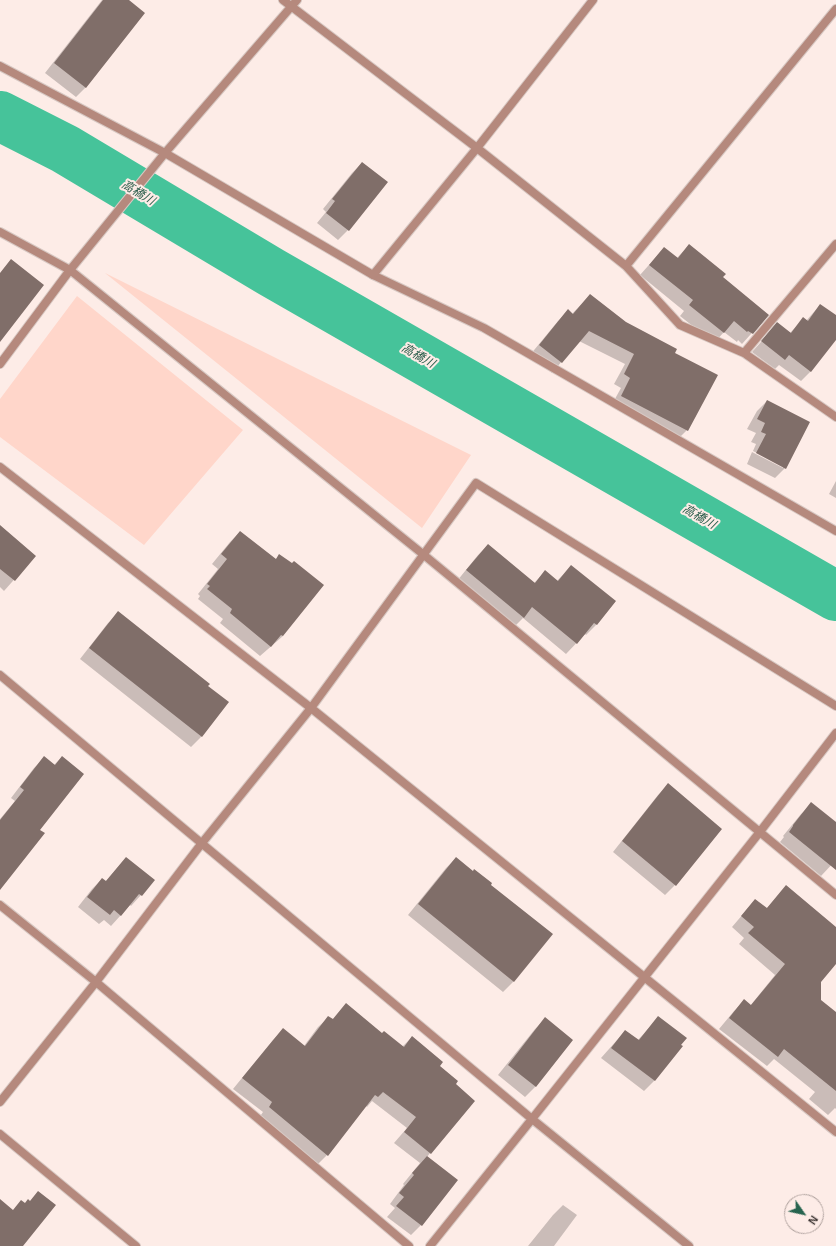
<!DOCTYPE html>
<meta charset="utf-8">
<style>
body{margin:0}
#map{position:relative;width:836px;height:1246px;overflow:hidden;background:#fdece7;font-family:Helvetica,sans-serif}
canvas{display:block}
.north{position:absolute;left:784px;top:1194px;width:40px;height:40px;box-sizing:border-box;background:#fdece7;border:1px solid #b1a39f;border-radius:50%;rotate:124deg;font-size:11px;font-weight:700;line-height:16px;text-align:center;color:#3e3634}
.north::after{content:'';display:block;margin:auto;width:14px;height:18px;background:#27644f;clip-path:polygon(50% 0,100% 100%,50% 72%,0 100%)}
</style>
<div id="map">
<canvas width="836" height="1246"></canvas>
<div class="north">N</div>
</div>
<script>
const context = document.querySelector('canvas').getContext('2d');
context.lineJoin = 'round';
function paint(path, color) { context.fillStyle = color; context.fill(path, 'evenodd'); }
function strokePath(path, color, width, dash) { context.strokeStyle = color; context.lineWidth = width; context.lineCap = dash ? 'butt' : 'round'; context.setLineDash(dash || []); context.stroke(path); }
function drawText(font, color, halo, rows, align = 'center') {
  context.font = font + ' Helvetica,"Noto Sans JP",sans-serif'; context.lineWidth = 4; context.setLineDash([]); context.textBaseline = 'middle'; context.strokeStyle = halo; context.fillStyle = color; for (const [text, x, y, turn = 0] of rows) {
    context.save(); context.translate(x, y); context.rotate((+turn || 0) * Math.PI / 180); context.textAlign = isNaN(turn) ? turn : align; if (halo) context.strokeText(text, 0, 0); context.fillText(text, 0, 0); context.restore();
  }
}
const green = new Path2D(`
 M 105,273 L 471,455 L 422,528 Z
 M 77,296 L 243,430 L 144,545 L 0,437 L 0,399 Z`);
const shadow = new Path2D(`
 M 102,0 L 127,0 L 86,87 L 76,97 L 45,73 Z
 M 362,163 L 348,230 L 338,240 L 317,223 L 326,212 L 323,209 L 352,173 Z
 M 689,245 L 722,278 L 768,315 L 742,344 L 738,340 L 737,342 L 724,332 L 714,343 L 680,316 L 684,311 L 640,275 L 664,248 L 676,259 Z
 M 590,295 L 625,323 L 674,354 L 687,430 L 677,440 L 611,406 L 621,388 L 614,384 L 625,364 L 579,341 L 552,373 L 530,355 L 558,321 L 568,311 L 572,314 Z
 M 820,305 L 836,317 L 836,339 L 811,371 L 801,381 L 779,365 L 775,369 L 752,352 L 778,323 L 790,333 L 803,319 L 806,321 Z
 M 767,401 L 785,468 L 775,478 L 747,464 L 752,452 L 783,468 L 783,466 L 753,451 L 756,444 L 751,442 L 756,433 L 747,429 L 757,411 Z
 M 836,481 L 836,498 L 829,494 Z
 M 0,526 L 35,556 L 4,591 L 0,587 Z
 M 240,532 L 275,560 L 280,555 L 283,636 L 260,656 L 220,623 L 223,619 L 198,599 L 200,596 L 198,594 L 218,569 L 212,564 L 230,542 Z
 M 488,545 L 534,583 L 545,572 L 557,581 L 571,566 L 615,602 L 596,625 L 586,635 L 585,634 L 566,654 L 523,618 L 514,627 L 457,581 L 478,555 Z
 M 119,613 L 207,686 L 228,702 L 201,737 L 191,747 L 80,659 L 108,623 Z
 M 62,757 L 39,830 L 0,886 L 0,819 L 15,801 L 11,798 L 34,768 L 44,758 L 54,765 Z
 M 668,785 L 675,885 L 665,895 L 613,852 L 658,795 Z
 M 812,804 L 836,823 L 836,860 L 821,876 L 780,842 L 784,837 L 783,836 L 801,814 Z
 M 126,858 L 153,880 L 141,895 L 131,906 L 130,905 L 111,926 L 104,920 L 99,924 L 78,907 L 92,889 L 102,879 L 105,882 Z
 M 456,858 L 552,934 L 513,982 L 503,992 L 408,915 L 446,868 Z
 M 786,887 L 836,928 L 836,963 L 820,982 L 820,1000 L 836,1013 L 836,1109 L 835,1108 L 828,1115 L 809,1099 L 815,1092 L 774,1059 L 767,1066 L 719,1029 L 734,1011 L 744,1001 L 750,1006 L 775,975 L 739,944 L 744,938 L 732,927 L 755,900 L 766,909 Z
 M 346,1004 L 382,1034 L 402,1047 L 412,1037 L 438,1066 L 430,1153 L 427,1157 L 421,1225 L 411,1235 L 387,1217 L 395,1208 L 390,1204 L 404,1185 L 403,1184 L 420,1163 L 394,1143 L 407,1128 L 372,1101 L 367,1107 L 366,1106 L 327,1155 L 317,1165 L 259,1118 L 263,1112 L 233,1089 L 273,1040 L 283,1030 L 304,1046 L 318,1027 L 329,1017 L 332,1020 Z
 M 659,1017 L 682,1046 L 654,1081 L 644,1091 L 601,1058 L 625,1031 L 637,1041 Z
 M 545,1019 L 572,1040 L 535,1087 L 525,1097 L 498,1075 L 535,1029 Z
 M 563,1205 L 577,1215 L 554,1246 L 528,1246 L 553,1215 Z`);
const river = new Path2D(`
 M 0,116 L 65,149 L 271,272 L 836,596`);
const building = new Path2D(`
 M 103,0 L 129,0 L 145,13 L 86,88 L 54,63 Z
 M 362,162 L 388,182 L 349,231 L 326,213 L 335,201 L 332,199 Z
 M 689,244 L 726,274 L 723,277 L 769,315 L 753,334 L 748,331 L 747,332 L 734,321 L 724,333 L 689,305 L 693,300 L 649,265 L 664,247 L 678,258 Z
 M 11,259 L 44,285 L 0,342 L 0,273 Z
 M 590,294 L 626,322 L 677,349 L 675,353 L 718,375 L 688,431 L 621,396 L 630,378 L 624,374 L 634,354 L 589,331 L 562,363 L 539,345 L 568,309 L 573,314 Z
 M 820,304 L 836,315 L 836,340 L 811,372 L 789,355 L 785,360 L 761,341 L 777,322 L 791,333 L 803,317 L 808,321 Z
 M 767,400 L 810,422 L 786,469 L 756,453 L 766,434 L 761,432 L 765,423 L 757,419 Z
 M 0,525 L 36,556 L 15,581 L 0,569 Z
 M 240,531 L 276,559 L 279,554 L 292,563 L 294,561 L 324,585 L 283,636 L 281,635 L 271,647 L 230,613 L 232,609 L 207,589 L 210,586 L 207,584 L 227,559 L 221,554 Z
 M 488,544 L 535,583 L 545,570 L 558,581 L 571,565 L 616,601 L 597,625 L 594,623 L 577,644 L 532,607 L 524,618 L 466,570 Z
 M 118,611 L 210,684 L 208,686 L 229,702 L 202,737 L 89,648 Z
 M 44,756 L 55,765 L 62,756 L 84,774 L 40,830 L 45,833 L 0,890 L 0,820 L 24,790 L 20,787 Z
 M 668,783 L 722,829 L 676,886 L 622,841 Z
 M 811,802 L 836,822 L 836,870 L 789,832 L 793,826 L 793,825 Z
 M 126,857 L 155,880 L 142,896 L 139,894 L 121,916 L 114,910 L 110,915 L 87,897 L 102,878 L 106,881 Z
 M 456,857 L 473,871 L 474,869 L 492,883 L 491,885 L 553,934 L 514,982 L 418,904 Z
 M 786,885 L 836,927 L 836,964 L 821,982 L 821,1000 L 836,1012 L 836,1091 L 784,1049 L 778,1057 L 729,1018 L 744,999 L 751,1005 L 785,964 L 748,933 L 754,927 L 741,916 L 755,899 L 767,908 Z
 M 346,1003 L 382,1033 L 384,1031 L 404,1047 L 412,1036 L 443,1062 L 440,1066 L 458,1081 L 456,1084 L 475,1101 L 431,1154 L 404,1132 L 416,1117 L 383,1092 L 378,1097 L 375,1095 L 328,1156 L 269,1107 L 272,1102 L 242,1078 L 283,1028 L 305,1046 L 328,1016 L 333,1019 Z
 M 658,1016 L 687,1038 L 681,1045 L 683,1046 L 655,1081 L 611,1048 L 625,1030 L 639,1040 Z
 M 545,1017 L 573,1040 L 536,1087 L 508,1065 Z
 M 427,1156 L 458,1180 L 422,1226 L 396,1206 L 404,1197 L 399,1193 L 414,1175 L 412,1173 Z
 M 38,1191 L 56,1205 L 23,1246 L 0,1246 L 0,1199 L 13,1210 L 21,1200 L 25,1203 L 28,1199 L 30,1201 Z`);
const pedestrian = new Path2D(`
 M 373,275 L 484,328 L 836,531`);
const minor = new Path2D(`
 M 283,0 L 477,148 L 593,0
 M 0,66 L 165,153 L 373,275 L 477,148 L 626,266 L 680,325 L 744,353 L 836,417
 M 0,232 L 70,270 L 424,555 L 836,895
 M 626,266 L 836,9
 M 744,353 L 836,244
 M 0,364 L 70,270 L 165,153 L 297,0
 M 0,467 L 311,708 L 836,1132
 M 0,675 L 532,1119 L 759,833 L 836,733
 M 0,905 L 96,982 L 409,1246
 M 0,1102 L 96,982 L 202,843 L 311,708 L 476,483 L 836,706
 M 0,1134 L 136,1246
 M 430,1246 L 532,1119 L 689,1246`);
const waterNames = [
 ["高橋川",138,193,31],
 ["高橋川",418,356,30],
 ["高橋川",699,517,30]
];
paint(green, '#ffd6ca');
paint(shadow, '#0003');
strokePath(river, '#46c39a', 50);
paint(building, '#806e69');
strokePath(pedestrian, '#d7c8c3', 10);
strokePath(minor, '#d7c8c3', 10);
strokePath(pedestrian, '#b5897d', 8);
strokePath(minor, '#b5897d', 8);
drawText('italic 12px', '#2b5d4b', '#fdece7', waterNames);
</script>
